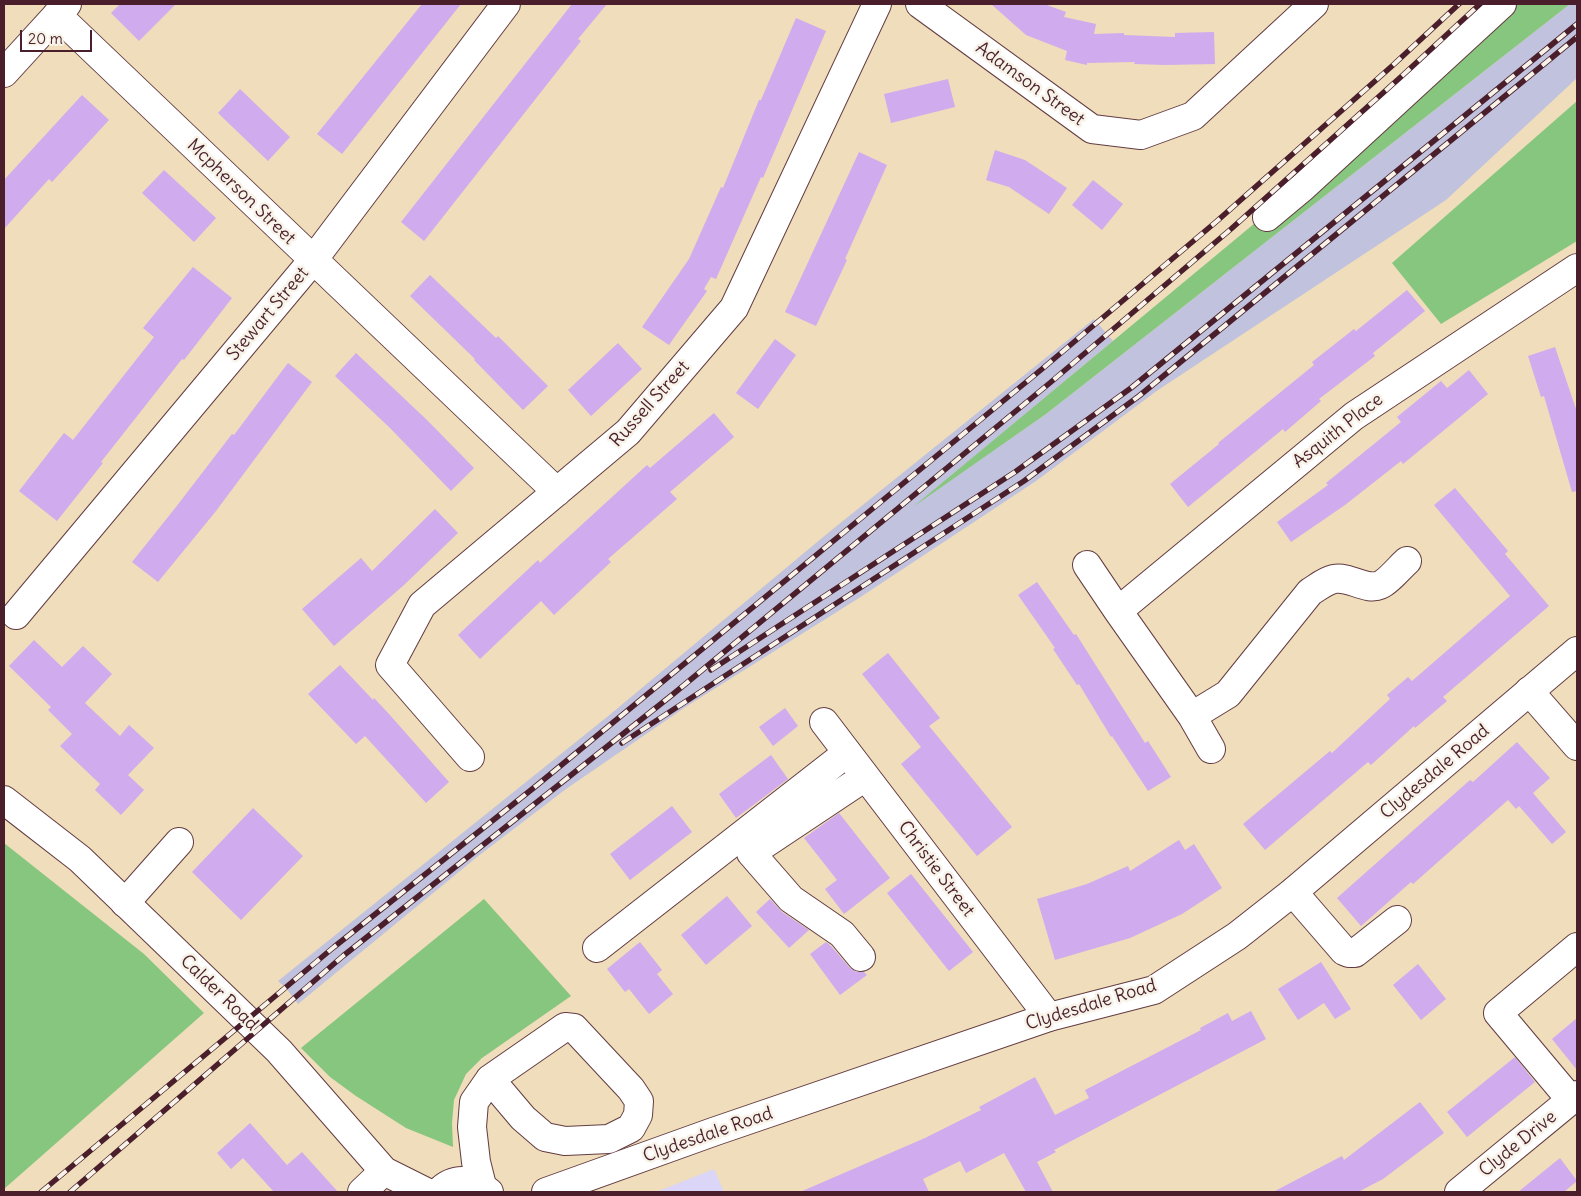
<!DOCTYPE html>
<style>
body{margin:0}
#map{position:relative;width:1581px;height:1196px;overflow:hidden;background:#efddbb;font-family:Delius,sans-serif}
canvas{display:block}
.frame{position:absolute;inset:0;border:5px solid #4a1f2b;pointer-events:none}
.scale{position:absolute;left:20px;top:30px;width:72px;height:22px;box-sizing:border-box;border:2px solid #4a1f2b;border-top:0;padding-left:6px;font-size:15px;line-height:18px;white-space:nowrap;color:#4a1f2b;-webkit-text-stroke:4px #f7f3e8;paint-order:stroke}
</style>
<div id="map">
<canvas width="1581" height="1196"></canvas>
<div class="frame"></div>
<div class="scale">20 m</div>
</div>
<script>
const context = document.querySelector('canvas').getContext('2d');
context.lineJoin = 'round';
function paint(path, color) { context.fillStyle = color; context.fill(path, 'evenodd'); }
function strokePath(path, color, width, dash) { context.strokeStyle = color; context.lineWidth = width; context.lineCap = dash ? 'butt' : 'round'; context.setLineDash(dash || []); context.stroke(path); }
function drawText(font, color, halo, rows, align = 'center') {
  context.font = font + ' Delius,sans-serif'; context.lineWidth = 5; context.setLineDash([]); context.textBaseline = 'middle'; context.strokeStyle = halo; context.fillStyle = color; for (const [text, x, y, turn = 0] of rows) {
    context.save(); context.translate(x, y); context.rotate((+turn || 0) * Math.PI / 180); context.textAlign = isNaN(turn) ? turn : align; if (halo) context.strokeText(text, 0, 0); context.fillText(text, 0, 0); context.restore();
  }
}
const built = new Path2D(`
 M 714,1169 L 724,1192 L 656,1192 Z`);
const industrial = new Path2D(`
 M 1570,4 L 1577,4 L 1577,78 L 1446,200 L 1158,390 L 1036,481 L 859,598 L 687,706 L 566,789 L 477,857 L 298,1004 L 286,988 L 278,981 L 607,717 L 828,533 L 1094,319 L 1113,341 L 921,501 L 1046,414 Z`);
const green = new Path2D(`
 M 1502,4 L 1570,4 L 1046,414 L 913,507 L 1302,184 Z
 M 1577,101 L 1577,241 L 1441,324 L 1392,263 Z
 M 4,843 L 144,954 L 204,1013 L 4,1189 Z
 M 484,899 L 571,996 L 482,1058 L 466,1074 L 454,1100 L 452,1123 L 453,1147 L 406,1128 L 356,1096 L 330,1077 L 301,1048 Z`);
const building = new Path2D(`
 M 120,4 L 176,4 L 139,41 L 111,13 Z
 M 422,4 L 461,4 L 342,154 L 317,134 Z
 M 572,4 L 607,4 L 578,39 L 581,41 L 424,241 L 401,222 Z
 M 991,4 L 1044,4 L 1066,12 L 1064,17 L 1096,24 L 1094,34 L 1124,33 L 1124,35 L 1175,37 L 1175,33 L 1214,32 L 1215,64 L 1165,65 L 1134,64 L 1135,62 L 1087,63 L 1087,65 L 1065,60 L 1067,51 L 1026,35 Z
 M 796,18 L 826,31 L 763,178 L 761,177 L 716,279 L 711,277 L 704,289 L 707,291 L 669,345 L 642,327 L 689,259 L 721,187 L 723,188 L 759,100 L 761,100 Z
 M 948,79 L 955,107 L 891,123 L 884,94 Z
 M 240,89 L 290,137 L 268,161 L 218,113 Z
 M 82,95 L 109,120 L 52,182 L 49,179 L 4,229 L 4,180 Z
 M 995,150 L 1025,160 L 1067,188 L 1049,214 L 1009,187 L 986,180 Z
 M 859,152 L 887,165 L 845,259 L 847,260 L 816,326 L 785,312 Z
 M 164,170 L 216,218 L 194,242 L 142,193 Z
 M 1093,180 L 1123,204 L 1102,230 L 1072,205 Z
 M 193,267 L 232,298 L 184,360 L 182,359 L 101,462 L 103,463 L 57,521 L 19,491 L 64,433 L 73,440 L 154,337 L 143,328 Z
 M 430,275 L 496,338 L 498,336 L 548,386 L 523,410 L 474,360 L 475,359 L 410,296 Z
 M 1407,290 L 1425,311 L 1373,353 L 1375,356 L 1319,399 L 1321,401 L 1285,432 L 1283,429 L 1188,507 L 1170,484 L 1219,444 L 1218,443 L 1314,365 L 1312,362 L 1354,329 L 1356,331 Z
 M 775,339 L 796,355 L 758,409 L 736,393 Z
 M 618,343 L 642,369 L 591,416 L 568,390 Z
 M 1555,347 L 1577,412 L 1577,491 L 1572,492 L 1544,396 L 1541,397 L 1528,356 Z
 M 356,353 L 428,421 L 474,468 L 451,491 L 390,428 L 335,376 Z
 M 288,363 L 312,382 L 216,511 L 158,582 L 132,562 L 176,507 L 232,434 L 234,435 Z
 M 1469,370 L 1488,394 L 1403,464 L 1401,461 L 1345,505 L 1291,542 L 1277,522 L 1328,485 L 1326,483 L 1401,422 L 1397,417 L 1441,381 L 1447,388 Z
 M 714,413 L 734,437 L 670,492 L 677,499 L 608,559 L 611,562 L 554,615 L 541,601 L 480,659 L 458,635 L 538,560 L 540,563 L 647,465 L 650,468 Z
 M 1455,488 L 1508,551 L 1505,554 L 1549,606 L 1443,697 L 1447,701 L 1415,728 L 1414,726 L 1371,765 L 1368,762 L 1265,850 L 1243,824 L 1330,751 L 1332,753 L 1390,699 L 1387,695 L 1408,677 L 1412,681 L 1510,596 L 1434,505 Z
 M 435,509 L 458,533 L 404,585 L 334,646 L 302,609 L 361,558 L 372,571 Z
 M 1037,582 L 1074,635 L 1076,634 L 1145,743 L 1148,741 L 1171,777 L 1148,791 L 1112,736 L 1111,737 L 1079,684 L 1077,685 L 1053,649 L 1055,648 L 1018,595 Z
 M 34,640 L 62,667 L 83,646 L 112,674 L 85,703 L 120,736 L 129,725 L 154,748 L 128,775 L 144,790 L 121,815 L 95,790 L 100,784 L 60,746 L 72,734 L 48,710 L 51,707 L 9,666 Z
 M 888,653 L 940,718 L 929,726 L 1012,827 L 977,856 L 901,764 L 921,747 L 862,674 Z
 M 340,665 L 373,700 L 374,698 L 389,714 L 449,782 L 426,803 L 365,736 L 356,744 L 308,694 Z
 M 785,708 L 798,726 L 773,746 L 759,727 Z
 M 1517,742 L 1550,778 L 1533,793 L 1566,832 L 1552,844 L 1519,806 L 1516,809 L 1508,800 L 1413,884 L 1411,882 L 1361,926 L 1337,898 L 1470,780 L 1473,782 Z
 M 771,755 L 788,779 L 736,818 L 719,794 Z
 M 672,806 L 692,832 L 630,880 L 610,854 Z
 M 253,808 L 303,856 L 241,920 L 192,872 Z
 M 839,813 L 890,878 L 844,914 L 825,889 L 837,880 L 804,838 Z
 M 1179,840 L 1185,850 L 1194,844 L 1222,888 L 1182,914 L 1130,938 L 1055,960 L 1037,899 L 1087,884 L 1128,866 L 1130,871 Z
 M 911,874 L 973,952 L 949,971 L 887,893 Z
 M 727,896 L 752,926 L 706,965 L 681,935 Z
 M 770,899 L 782,912 L 809,930 L 789,948 L 756,912 Z
 M 640,942 L 662,970 L 657,974 L 673,994 L 649,1014 L 629,989 L 625,992 L 607,969 Z
 M 826,942 L 831,946 L 849,967 L 856,972 L 864,972 L 867,975 L 840,995 L 810,954 Z
 M 1321,962 L 1351,1009 L 1335,1019 L 1324,1003 L 1298,1020 L 1278,989 Z
 M 1418,964 L 1446,999 L 1421,1020 L 1393,985 Z
 M 1251,1011 L 1266,1039 L 1054,1150 L 1056,1152 L 1037,1162 L 1053,1192 L 1026,1192 L 1004,1153 L 966,1173 L 960,1161 L 923,1179 L 929,1192 L 800,1192 L 925,1138 L 981,1110 L 979,1107 L 1035,1077 L 1055,1115 L 1089,1098 L 1085,1090 L 1201,1030 L 1200,1028 L 1228,1013 L 1232,1021 Z
 M 1577,1018 L 1577,1070 L 1552,1039 Z
 M 1515,1057 L 1535,1082 L 1467,1137 L 1447,1112 Z
 M 1420,1102 L 1444,1133 L 1383,1179 L 1358,1192 L 1273,1192 L 1342,1156 L 1344,1160 Z
 M 250,1123 L 287,1165 L 302,1152 L 338,1192 L 274,1192 L 243,1158 L 231,1169 L 217,1153 Z
 M 1560,1158 L 1577,1181 L 1564,1192 L 1518,1192 Z`);
const minor = new Path2D(`
 M 920,4 L 1092,129 L 1141,135 L 1193,116 L 1314,4
 M 57,15 L 557,492
 M 1267,217 L 1303,187 L 1502,4
 M 1407,561 C 1400,567 1388,582 1380,585 C 1366,591 1350,576 1334,579 C 1325,581 1318,587 1310,592 L 1228,694 L 1192,716 L 1118,611 L 1354,416 L 1577,268
 M 1087,565 L 1118,611
 M 16,615 L 313,260 L 506,4
 M 1529,691 L 1577,746
 M 1192,716 L 1211,749
 M 824,722 L 1049,1017
 M 470,757 L 390,665 L 422,605 L 628,432 L 734,308 L 877,4
 M 1293,892 L 1344,951 L 1349,953 L 1355,953 L 1397,920
 M 125,903 L 179,842
 M 597,948 L 847,753
 M 861,957 L 842,934 L 791,899 L 751,853 L 865,777
 M 1571,1100 L 1498,1013 L 1577,947
 M 482,1186 L 476,1162 L 472,1127 L 474,1102 L 490,1079 L 565,1027 L 574,1028 L 631,1089 L 639,1101 L 638,1115 L 631,1128 L 609,1139 L 565,1141 L 545,1137 L 523,1118 L 490,1079
 M 362,1192 L 384,1171
 M 1459,1192 L 1577,1095`);
const major = new Path2D(`
 M 4,73 L 67,4
 M 4,800 L 80,859 L 279,1051 L 384,1171 L 426,1192
 M 439,1192 C 454,1176 474,1179 489,1192
 M 546,1192 L 713,1132 L 1049,1017 L 1154,990 L 1237,936 L 1293,892 L 1577,651`);
const rail = new Path2D(`
 M 711,670 L 1015,472 L 1131,388 L 1577,24
 M 622,743 L 1024,481 L 1139,396 L 1577,37
 M 41,1192 L 334,947 L 536,786 L 1042,369 L 1217,221 L 1392,66 L 1459,4
 M 70,1192 L 343,956 L 672,695 L 1051,382 L 1231,229 L 1403,75 L 1480,4`);
const streetNames = [
 ["Adamson Street",1030,84,36],
 ["Mcpherson Street",241,192,44],
 ["Stewart Street",268,314,-50],
 ["Russell Street",650,404,-48],
 ["Asquith Place",1338,431,-38],
 ["Clydesdale Road",1435,772,-40],
 ["Christie Street",936,869,53],
 ["Calder Road",219,993,44],
 ["Clydesdale Road",1091,1005,-17],
 ["Clydesdale Road",708,1135,-19],
 ["Clyde Drive",1518,1144,-39]
];
paint(built, '#dbd6f7');
paint(industrial, '#c1c2dd');
paint(green, '#86c67e');
paint(building, '#d0abee');
strokePath(minor, '#633c41', 30);
strokePath(major, '#633c41', 30);
strokePath(minor, '#fff', 28);
strokePath(major, '#fff', 28);
strokePath(rail, '#4a1f2b', 5.5);
strokePath(rail, '#f7f3e8', 4, [11]);
drawText('18px', '#4a1f2b', '#f7f3e8', streetNames);
</script>
